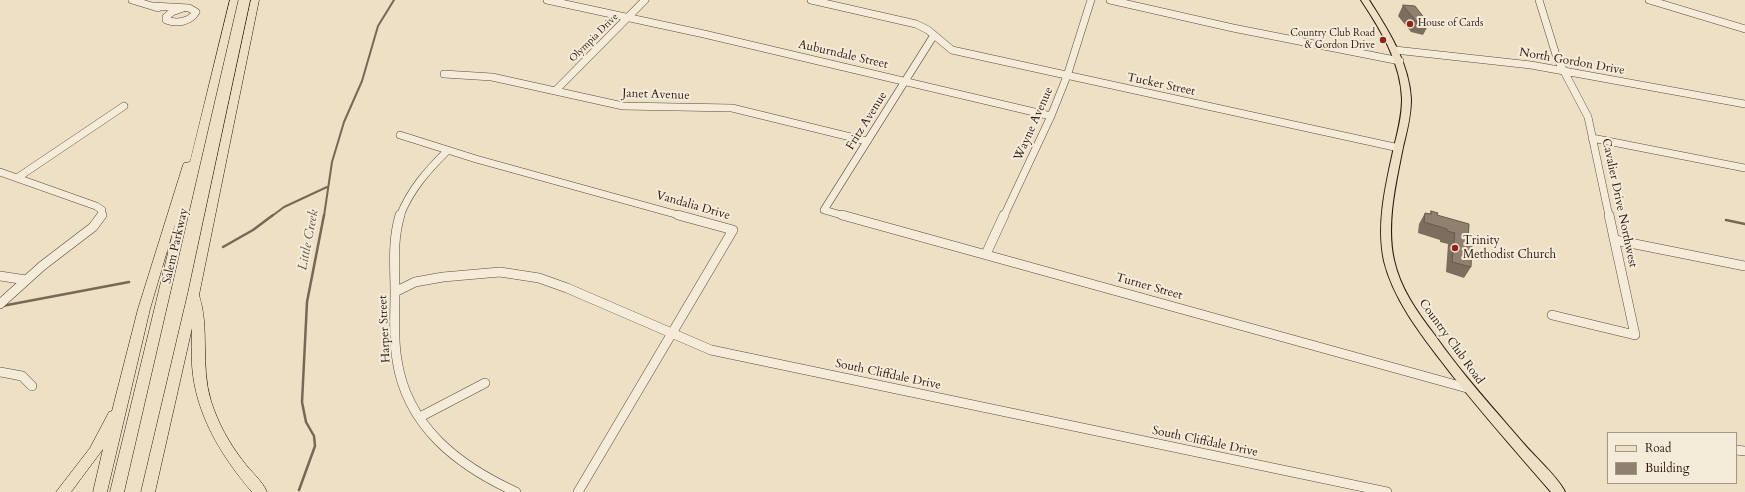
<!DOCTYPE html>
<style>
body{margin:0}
#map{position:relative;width:1745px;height:492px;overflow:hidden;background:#eee0c4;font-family:Cardo,serif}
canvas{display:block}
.legend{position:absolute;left:1607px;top:432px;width:130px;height:52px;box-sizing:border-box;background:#f4ebd9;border:1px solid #a49789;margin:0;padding:5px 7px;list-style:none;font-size:12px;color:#2b1810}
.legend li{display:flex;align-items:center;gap:8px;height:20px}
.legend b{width:20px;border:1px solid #a49789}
</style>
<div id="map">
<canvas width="1745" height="492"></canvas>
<ul class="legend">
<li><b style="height:5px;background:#eee0c4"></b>Road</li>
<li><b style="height:11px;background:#90806e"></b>Building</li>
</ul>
</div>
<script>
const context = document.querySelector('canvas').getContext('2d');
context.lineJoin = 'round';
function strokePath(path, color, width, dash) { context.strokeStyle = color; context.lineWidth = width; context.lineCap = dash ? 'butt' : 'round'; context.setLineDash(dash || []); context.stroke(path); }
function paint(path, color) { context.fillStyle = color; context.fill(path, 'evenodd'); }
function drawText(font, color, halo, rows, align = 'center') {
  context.font = font + ' Cardo,serif'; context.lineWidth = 4; context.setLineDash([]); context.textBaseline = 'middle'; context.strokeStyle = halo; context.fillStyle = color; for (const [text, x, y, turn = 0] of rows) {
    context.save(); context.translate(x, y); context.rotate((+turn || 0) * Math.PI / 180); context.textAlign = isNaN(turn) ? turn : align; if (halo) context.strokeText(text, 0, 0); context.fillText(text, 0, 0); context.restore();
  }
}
const streamFar1 = new Path2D(`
 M 272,216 L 284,207 L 327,187
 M 324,216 L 332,162 L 344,122 L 362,81 L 378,26 L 394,0`);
const stream = new Path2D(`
 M 1726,220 L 1745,224
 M 223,247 L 253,230 L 273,215
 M 2,306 L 129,282
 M 299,490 L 315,446 L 314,436 L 306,422 L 302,402 L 307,302 L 324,215`);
const minorFar1 = new Path2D(`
 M 132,0 L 158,8
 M 547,0 L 704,34 L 1051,116
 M 811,0 L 916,24 L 928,30 L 952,50 L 1399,148
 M 1110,0 L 1233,28 L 1400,61
 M 1539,0 L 1557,58 L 1588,117 L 1609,216
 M 1649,0 L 1745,29
 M 153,6 L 189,8 L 196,12 C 190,22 177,24 166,20 L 166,17 L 172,12 L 183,8
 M 1395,50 L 1531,65 L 1745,104
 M 444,74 L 492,77 L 623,106 L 732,108 L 867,141
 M 556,90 L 645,0
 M 400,135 L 476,159 L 682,216
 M 1592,138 L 1745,168
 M 0,172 L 96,206 L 102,210 L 101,216
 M 17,178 L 124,106
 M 400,216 C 410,190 427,171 447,151
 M 845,216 L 824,210 L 934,35
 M 1004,216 L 1051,116 L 1067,76 L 1091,0`);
const minor = new Path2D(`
 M 400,215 C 392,242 395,266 395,293 C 395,316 393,338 397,360 C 407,427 459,466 516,492
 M 842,215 L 1467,388
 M 1615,240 L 1745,266
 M 986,254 L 1004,215
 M 0,276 L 26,280
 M 395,292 L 415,282 L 443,277 L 500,272 L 539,278 L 567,288 L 711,350 L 1387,492
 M 0,304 L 42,266 L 93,227 L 102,215
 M 1552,315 L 1635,335 L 1609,215
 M 0,372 L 22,376 L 32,386
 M 420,417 L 485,383
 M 1736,450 L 1745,451
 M 578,492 L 733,230 L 678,215`);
const major = new Path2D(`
 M 1361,0 L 1369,0 C 1388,30 1409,62 1411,99 C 1411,116 1407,131 1403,147 C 1396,183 1386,223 1394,260 C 1400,288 1417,312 1434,334 C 1461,373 1493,408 1524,444 C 1535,457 1559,478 1565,492 L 1551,492 C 1514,449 1476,407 1442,362 C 1419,332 1393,298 1384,261 C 1376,223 1386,184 1394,147 C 1398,131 1402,116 1402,99 C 1401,63 1381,30 1361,0 Z`);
const highway = new Path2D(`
 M 230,0 L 238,0 L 124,492 L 110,492 L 175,224 L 150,309 L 107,492 L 93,492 L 103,449 L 71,492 L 56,492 L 90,448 L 109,412 L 112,411 L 138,309 L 183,165 L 184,163 L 190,162 Z
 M 251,0 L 259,0 L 199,295 C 210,328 200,365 211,401 C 218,423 229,443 243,461 C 250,471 262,480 267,492 L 252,492 C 221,456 195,413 192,365 C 191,353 192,340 192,328 L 155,492 L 141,492 L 188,293 Z`);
const wall = new Path2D(`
 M 1403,5 L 1429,24 L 1423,35 L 1411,32 L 1398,16 Z
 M 1431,211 L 1437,215 L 1468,242 L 1471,267 L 1464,278 L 1446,272 L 1448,244 L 1440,242 L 1440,240 L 1418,233 L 1419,224 L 1425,213 L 1430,214 Z`);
const building = new Path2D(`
 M 1403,5 L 1415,6 L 1429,24 L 1416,21 Z
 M 1431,211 L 1438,213 L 1437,215 L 1469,224 L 1468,242 L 1472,243 L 1471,267 L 1452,262 L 1455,233 L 1447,231 L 1447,229 L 1424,222 L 1425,213 L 1431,214 Z`);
const markers = [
 [1410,24,4,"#8f2418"],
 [1383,40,4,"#8f2418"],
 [1455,248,4,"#8f2418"]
];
const farPoinames = [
 ["House of Cards",1418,24],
 ["Country Club Road",1375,34,"right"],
 ["& Gordon Drive",1375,46,"right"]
];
const farStreetnames = [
 ["Olympia Drive",594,38,-45]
];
const streetNames = [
 ["Auburndale Street",843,55,13],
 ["North Gordon Drive",1572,62,10],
 ["Tucker Street",1161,85,12],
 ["Janet Avenue",656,95,2],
 ["Fritz Avenue",867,121,-58],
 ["Wayne Avenue",1034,124,-66],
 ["Cavalier Drive Northwest",1619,203,78],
 ["Vandalia Drive",693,206,16],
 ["Salem Parkway",176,246,-77],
 ["Turner Street",1149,287,16],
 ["Harper Street",385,329,-93],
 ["Country Club Road",1451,342,54],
 ["South Cliffdale Drive",888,375,12],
 ["South Cliffdale Drive",1205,442,12]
];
const poiNames = [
 ["Trinity",1463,241],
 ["Methodist Church",1463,255]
];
const waterNames = [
 ["Little Creek",309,240,-79]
];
strokePath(streamFar1, '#786757', 2);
strokePath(stream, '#786757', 2.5);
strokePath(minorFar1, '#5c4a3d', 8);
strokePath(minor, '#5c4a3d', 10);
strokePath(major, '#2b1810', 2);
strokePath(highway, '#2b1810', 1);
strokePath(minorFar1, '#f4ebd9', 7);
strokePath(minor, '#f4ebd9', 9);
paint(major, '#eee0c4');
paint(highway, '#eee0c4');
paint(wall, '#7c6e5f');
paint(building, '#90806e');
strokePath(building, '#655a4d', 1);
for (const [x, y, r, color] of markers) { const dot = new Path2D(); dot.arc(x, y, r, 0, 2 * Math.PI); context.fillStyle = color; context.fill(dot); strokePath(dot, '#f4ebd9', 1.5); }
drawText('10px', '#2b1810', '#f4ebd9', farPoinames, 'left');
drawText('10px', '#2b1810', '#f4ebd9', farStreetnames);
drawText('12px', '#2b1810', '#f4ebd9', streetNames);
drawText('12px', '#2b1810', '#f4ebd9', poiNames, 'left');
drawText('italic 13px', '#5f4d40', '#f4ebd9', waterNames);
</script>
